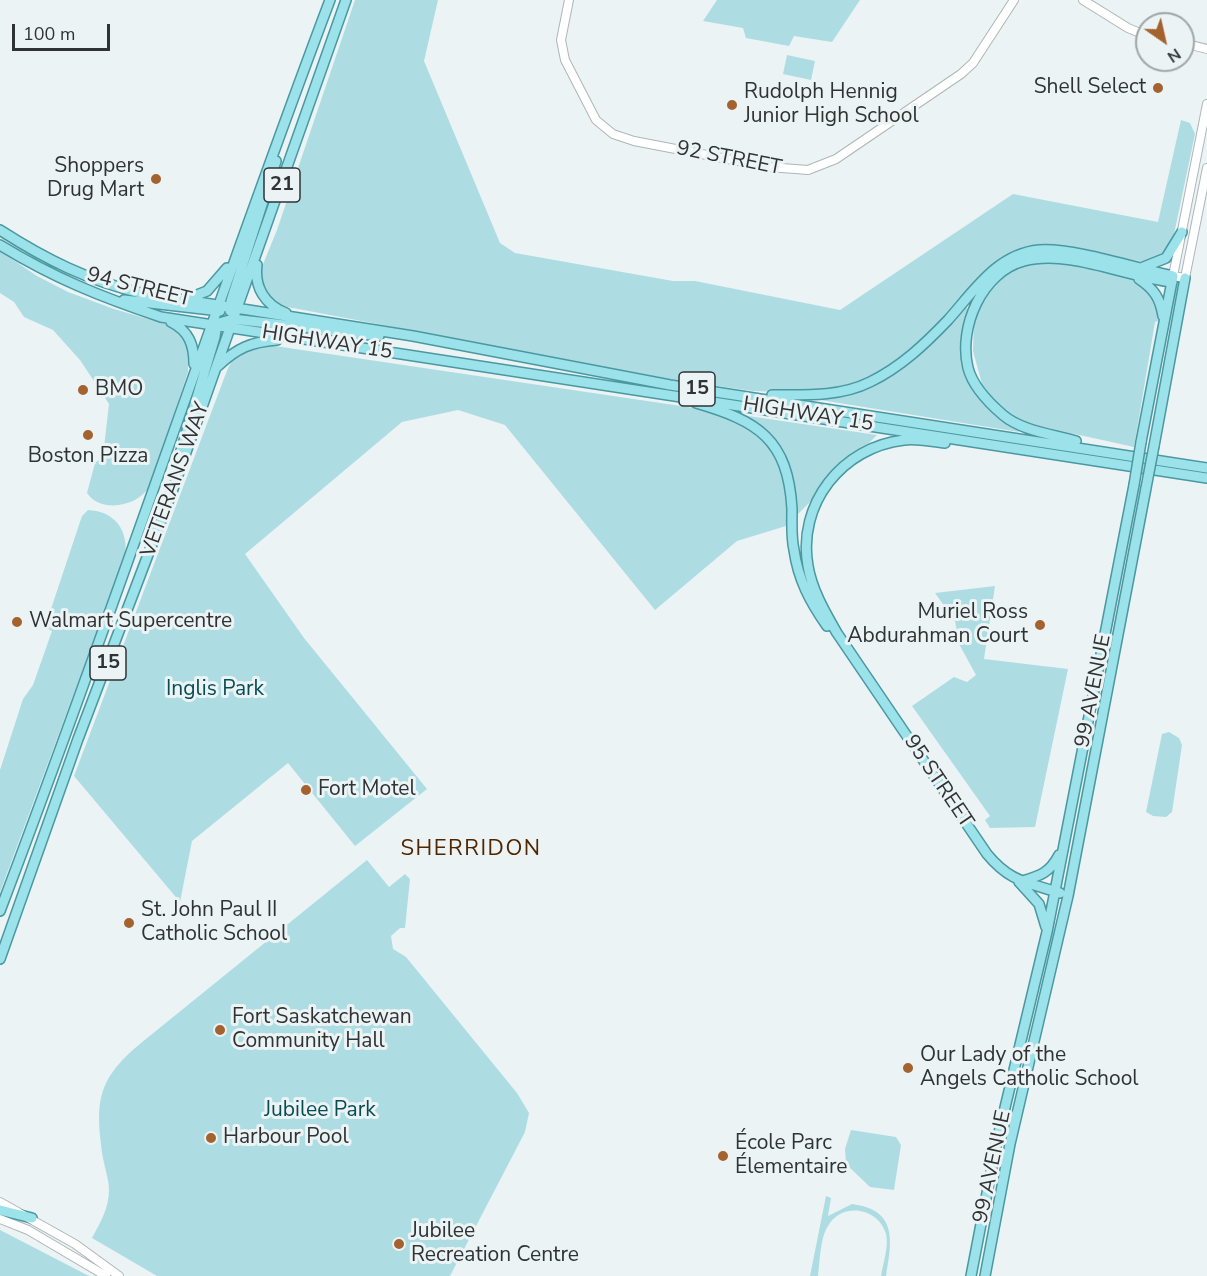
<!DOCTYPE html>
<meta charset="utf-8">
<style>
body{margin:0}
#map{position:relative;width:1207px;height:1276px;overflow:hidden;background:#ebf3f4;font-family:"Nunito Sans",sans-serif}
canvas{display:block}
.north{position:absolute;left:1135px;top:12px;width:60px;height:60px;box-sizing:border-box;background:#ebf3f4;border:2px solid #a0a6a7;border-radius:50%;rotate:146deg;font-size:16px;font-weight:700;line-height:24px;text-align:center;color:#303334}
.north::after{content:'';display:block;margin:auto;width:21px;height:27px;background:#a4622f;clip-path:polygon(50% 0,100% 100%,50% 72%,0 100%)}
.scale{position:absolute;left:12px;top:24px;width:98px;height:27px;box-sizing:border-box;border:3px solid #303334;border-top:0;padding-left:8px;font-size:18px;line-height:21px;white-space:nowrap;color:#303334;-webkit-text-stroke:4px #ebf3f4;paint-order:stroke}
</style>
<div id="map">
<canvas width="1207" height="1276"></canvas>
<div class="north">N</div>
<div class="scale">100 m</div>
</div>
<script>
const context = document.querySelector('canvas').getContext('2d');
context.lineJoin = 'round';
function paint(path, color) { context.fillStyle = color; context.fill(path, 'evenodd'); }
function strokePath(path, color, width, dash) { context.strokeStyle = color; context.lineWidth = width; context.lineCap = dash ? 'butt' : 'round'; context.setLineDash(dash || []); context.stroke(path); }
function drawText(font, color, halo, rows, align = 'center') {
  context.font = font + ' "Nunito Sans",sans-serif'; context.lineWidth = 6; context.setLineDash([]); context.textBaseline = 'middle'; context.strokeStyle = halo; context.fillStyle = color; for (const [text, x, y, turn = 0] of rows) {
    context.save(); context.translate(x, y); context.rotate((+turn || 0) * Math.PI / 180); context.textAlign = isNaN(turn) ? turn : align; if (halo) context.strokeText(text, 0, 0); context.fillText(text, 0, 0); context.restore();
  }
}
const green = new Path2D(`
 M 355,0 L 438,0 L 424,61 L 500,243 L 515,253 L 673,281 L 695,281 L 840,310 L 1013,194 L 1158,222 L 1181,120 L 1190,123 L 1195,134 L 1173,239 L 1163,254 L 1145,262 L 1051,246 L 989,271 L 901,360 L 884,372 L 843,389 L 806,393 L 753,391 L 668,379 L 277,305 L 268,297 L 261,281 L 261,269 L 277,230 Z
 M 717,0 L 860,0 L 832,42 L 794,36 L 789,46 L 746,38 L 743,28 L 703,21 Z
 M 787,55 L 815,61 L 811,80 L 783,74 Z
 M 0,251 L 37,276 L 68,292 L 114,309 L 172,326 L 184,338 L 188,346 L 188,372 L 149,487 C 138,506 101,514 87,493 L 95,463 L 103,456 L 109,404 L 80,360 L 53,330 L 24,317 L 14,302 L 0,293 Z
 M 1033,261 C 1061,262 1150,272 1158,302 C 1159,308 1158,315 1158,321 L 1155,322 L 1134,447 L 1025,423 L 997,405 L 982,384 L 973,351 L 974,320 L 978,305 L 991,286 L 1006,272 Z
 M 967,304 L 967,374 L 1019,432 L 808,398 L 865,387 Z
 M 254,346 L 275,346 L 877,435 L 786,526 L 737,541 L 655,610 L 505,425 L 458,410 L 402,422 L 245,554 L 304,638 L 427,789 L 355,846 L 288,763 L 192,841 L 180,902 L 74,776 L 228,368 L 235,356 Z
 M 88,510 C 115,511 129,531 125,556 L 0,892 L 0,770 L 23,699 L 33,685 L 52,631 L 45,627 L 82,516 Z
 M 995,586 L 984,659 L 1068,669 L 1035,827 L 990,828 L 985,820 L 990,816 L 912,706 L 954,677 L 967,682 L 976,675 L 959,644 L 955,621 L 935,593 Z
 M 1169,732 L 1179,738 L 1182,745 L 1172,812 L 1166,817 L 1153,816 L 1146,812 L 1162,734 Z
 M 367,860 L 389,887 L 405,874 L 410,879 L 405,928 L 400,928 L 391,936 L 393,949 L 406,957 L 517,1093 L 529,1113 L 525,1132 L 450,1276 L 157,1276 L 92,1238 C 100,1223 109,1208 109,1190 C 109,1180 105,1169 103,1158 C 95,1103 96,1080 141,1043 Z
 M 851,1130 L 896,1137 L 901,1145 L 894,1190 L 870,1187 L 846,1164 L 845,1149 Z
 M 826,1196 L 831,1198 L 828,1216 L 852,1204 C 898,1210 892,1241 886,1276 L 881,1276 C 883,1263 889,1247 886,1234 C 879,1208 842,1201 828,1226 C 820,1238 820,1261 818,1276 L 810,1276 Z
 M 0,1230 L 89,1276 L 0,1276 Z`);
const minor = new Path2D(`
 M 569,0 L 561,40 L 565,60 L 596,120 L 613,134 L 634,141 L 769,167 L 808,170 L 836,159 L 961,74 L 973,63 L 1014,0
 M 1083,0 L 1128,28 L 1147,36
 M 1183,43 L 1207,49
 M 1207,104 L 1173,276 L 1185,278 L 1207,168
 M 0,1202 L 75,1244 L 119,1276
 M 0,1219 L 28,1230 L 106,1276`);
const major = new Path2D(`
 M 0,230 C 45,259 89,281 141,293 L 413,336 L 670,385 L 1207,468
 M 0,245 C 54,278 101,297 161,317 L 1207,478
 M 257,265 C 254,287 265,305 286,313
 M 1141,268 L 1166,258 L 1182,232
 M 1139,279 C 1154,289 1160,298 1163,316
 M 124,300 L 220,311
 M 184,300 L 207,291 L 227,268
 M 230,311 L 231,301 L 276,161
 M 171,322 C 189,331 194,345 194,364
 M 212,325 L 233,319 L 379,336
 M 218,366 C 237,348 251,342 277,340
 M 772,395 C 804,395 840,397 870,382 C 901,367 925,344 948,320 C 974,291 997,254 1039,250 C 1072,247 1139,269 1173,276 L 1141,442
 M 696,403 C 758,421 788,439 792,509 C 792,522 791,537 794,550 C 798,579 810,602 827,626
 M 1076,441 C 1052,434 1022,431 1003,415 C 989,403 973,387 968,368 C 958,327 982,272 1024,261 C 1069,249 1126,277 1172,282
 M 945,443 C 932,442 917,438 904,440 C 842,447 797,504 808,566 C 812,590 825,612 837,633 L 987,854 C 1011,883 1028,882 1060,893
 M 1154,446 L 1185,278
 M 180,454 L 215,337 L 217,323
 M 1019,882 C 1039,876 1049,874 1059,855
 M 1020,883 L 1039,904 L 1046,927
 M 0,911 C 115,609 216,302 330,0
 M 0,959 L 78,739 L 173,489 L 346,0
 M 0,1210 L 32,1218
 M 971,1276 L 997,1141 L 1047,932 L 1134,485
 M 985,1276 L 1010,1144 L 1068,896 L 1146,488`);
const majorBridge = new Path2D(`
 M 1134,485 L 1141,442
 M 1146,488 L 1154,446`);
const markers = [
 [1158,88,6,"#a4622f"],
 [732,105,6,"#a4622f"],
 [156,179,6,"#a4622f"],
 [83,390,6,"#a4622f"],
 [88,435,6,"#a4622f"],
 [17,622,6,"#a4622f"],
 [1040,625,6,"#a4622f"],
 [306,790,6,"#a4622f"],
 [129,923,6,"#a4622f"],
 [220,1030,6,"#a4622f"],
 [908,1068,6,"#a4622f"],
 [211,1138,6,"#a4622f"],
 [723,1156,6,"#a4622f"],
 [399,1244,6,"#a4622f"]
];
const shields = [
 [282,185,36],
 [697,389,36],
 [108,663,36]
];
const shieldNames = [
 ["21",282,185],
 ["15",697,389],
 ["15",108,663]
];
const poiNames = [
 ["Shell Select",1146,88,"right"],
 ["Rudolph Hennig",744,93],
 ["Junior High School",744,117],
 ["Shoppers",144,167,"right"],
 ["Drug Mart",144,191,"right"],
 ["BMO",95,390],
 ["Boston Pizza",88,457,"center"],
 ["Muriel Ross",1028,613,"right"],
 ["Abdurahman Court",1028,637,"right"],
 ["Walmart Supercentre",29,622],
 ["Fort Motel",318,790],
 ["St. John Paul II",141,911],
 ["Catholic School",141,935],
 ["Fort Saskatchewan",232,1018],
 ["Community Hall",232,1042],
 ["Our Lady of the",920,1056],
 ["Angels Catholic School",920,1080],
 ["Harbour Pool",223,1138],
 ["École Parc",735,1144],
 ["Élementaire",735,1168],
 ["Jubilee",411,1232],
 ["Recreation Centre",411,1256]
];
const streetNames = [
 ["92 STREET",729,159,11],
 ["94 STREET",139,288,14],
 ["HIGHWAY 15",327,343,9],
 ["HIGHWAY 15",808,415,9],
 ["VETERANS WAY",176,480,-70],
 ["99 AVENUE",1094,691,-79],
 ["95 STREET",938,782,56],
 ["99 AVENUE",993,1167,-78]
];
const parkNames = [
 ["Inglis Park",215,690],
 ["Jubilee Park",320,1111]
];
const neighbourhoodNames = [
 ["SHERRIDON",471,850]
];
paint(green, '#addde3');
strokePath(minor, '#aeb6b7', 10);
strokePath(major, '#4b98a1', 12);
strokePath(minor, '#fff', 8);
strokePath(major, '#9be2ea', 9);
strokePath(majorBridge, '#4b98a1', 12, []);
strokePath(majorBridge, '#9be2ea', 9);
for (const [x, y, r, color] of markers) { const dot = new Path2D(); dot.arc(x, y, r, 0, 2 * Math.PI); context.fillStyle = color; context.fill(dot); strokePath(dot, '#ebf3f4', 2); }
for (const [x, y, w] of shields) { const box = new Path2D(); box.roundRect(x - w / 2, y - 17, w, 34, 4.5); context.fillStyle = '#ebf3f4'; context.fill(box); strokePath(box, '#303334', 1.5); }
drawText('bold 20px', '#303334', null, shieldNames);
drawText('21px', '#303334', '#ebf3f4', poiNames, 'left');
drawText('21px', '#303334', '#ebf3f4', streetNames);
drawText('21px', '#084c53', '#ebf3f4', parkNames);
context.letterSpacing = '1.5px';
drawText('22px', '#502500', '#ebf3f4', neighbourhoodNames);
context.letterSpacing = '0px';
</script>
